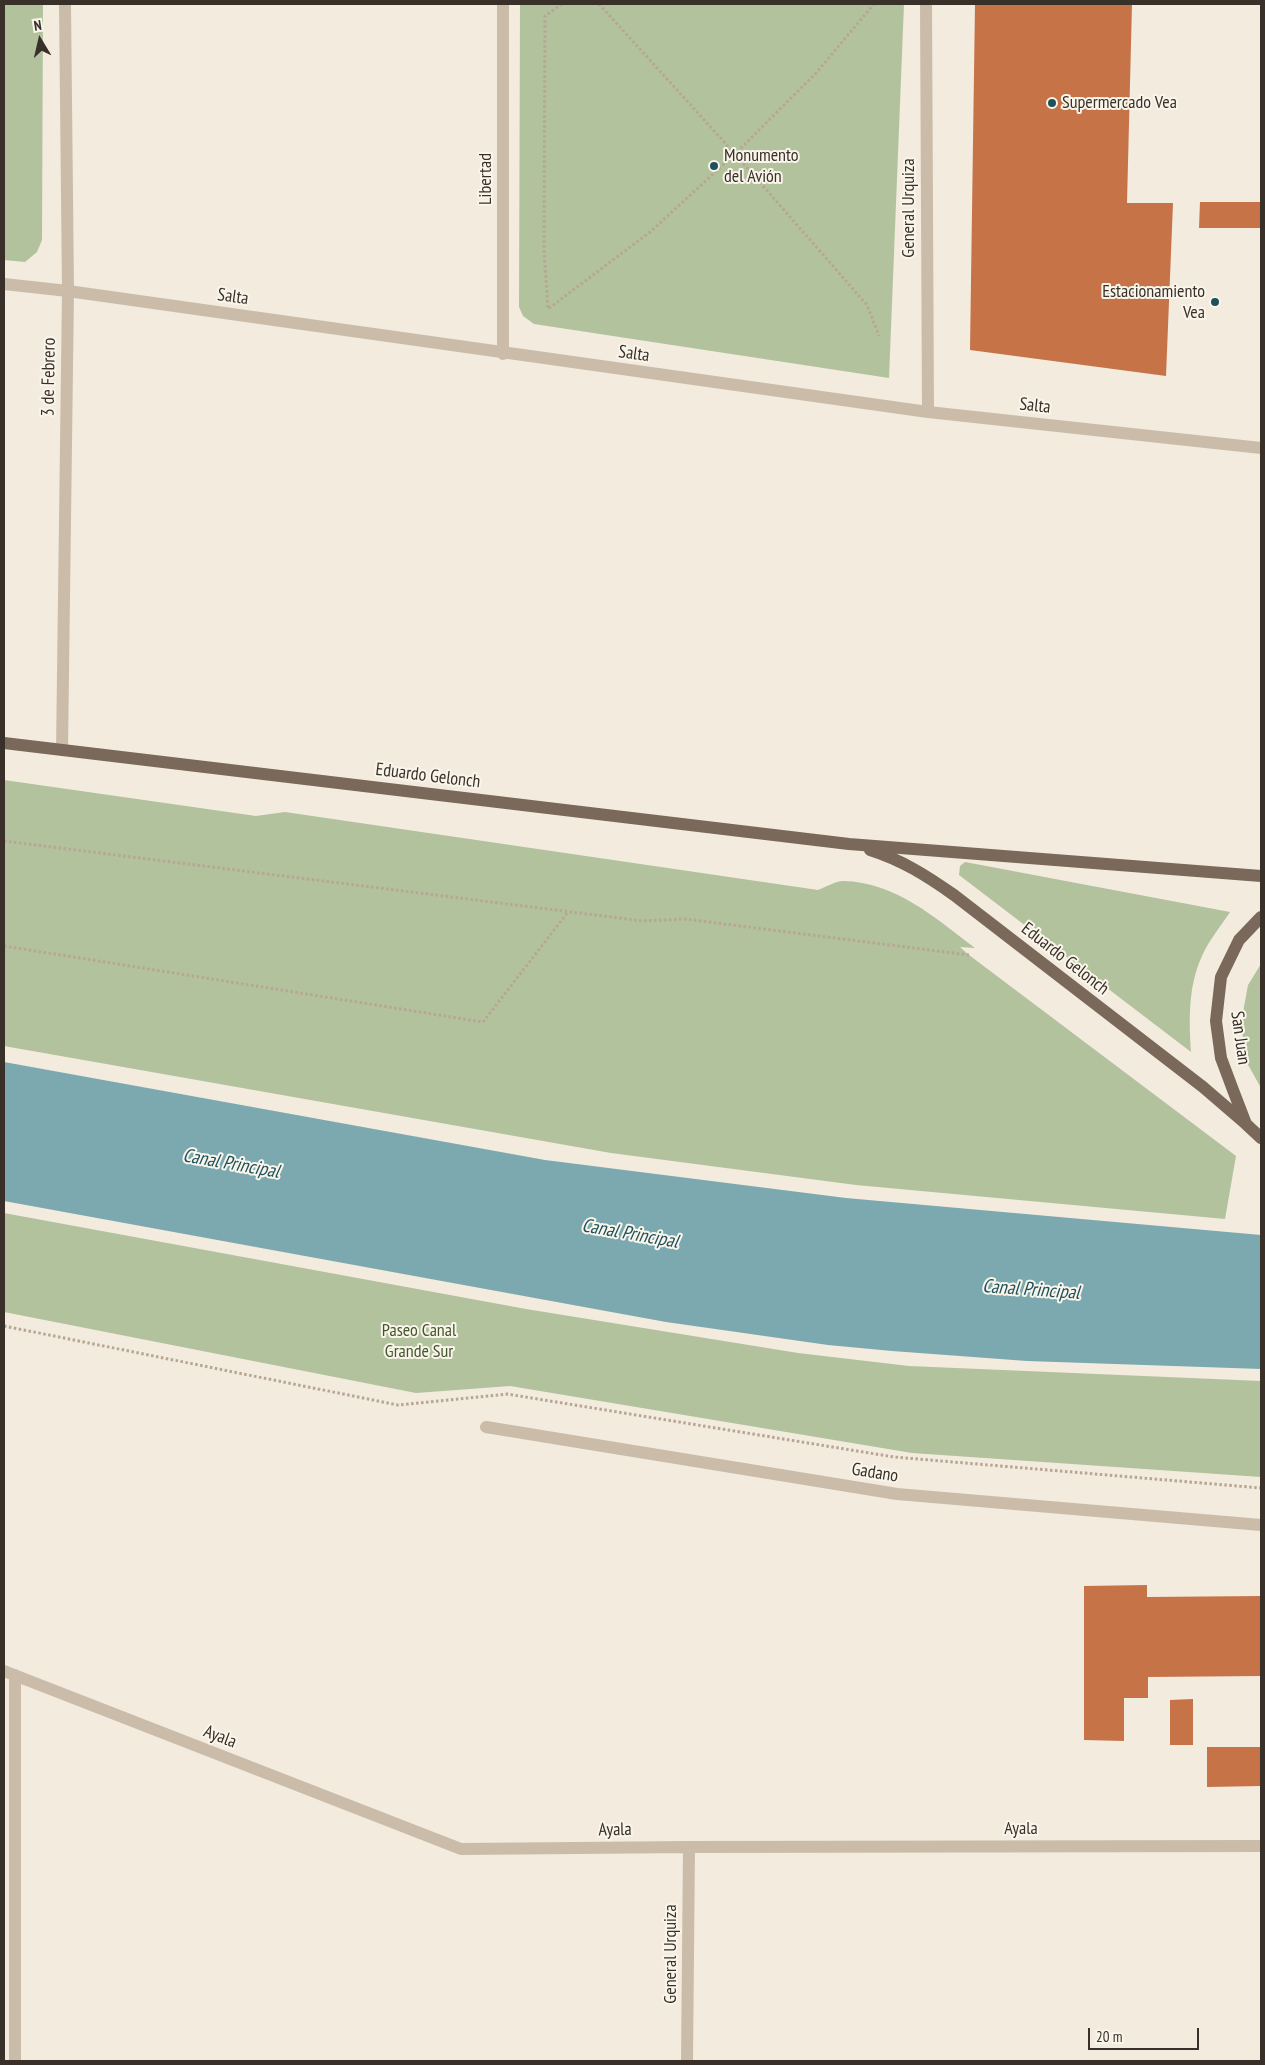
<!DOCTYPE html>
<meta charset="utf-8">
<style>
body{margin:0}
#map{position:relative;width:1265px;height:2065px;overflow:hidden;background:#f3ebde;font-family:"PT Sans Narrow",sans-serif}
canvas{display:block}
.frame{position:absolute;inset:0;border:5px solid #383029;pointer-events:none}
.north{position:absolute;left:15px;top:15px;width:50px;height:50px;-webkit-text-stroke:4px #faf5eb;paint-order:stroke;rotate:351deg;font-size:14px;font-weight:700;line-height:20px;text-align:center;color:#383029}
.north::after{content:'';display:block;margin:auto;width:18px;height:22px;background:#383029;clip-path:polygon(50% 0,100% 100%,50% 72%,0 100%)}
.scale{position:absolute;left:1088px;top:2028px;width:111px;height:22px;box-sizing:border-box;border:2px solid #383029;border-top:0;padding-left:6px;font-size:15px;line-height:18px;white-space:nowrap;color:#383029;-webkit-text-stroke:4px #faf5eb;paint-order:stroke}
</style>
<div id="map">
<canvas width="1265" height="2065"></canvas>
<div class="frame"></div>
<div class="north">N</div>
<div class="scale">20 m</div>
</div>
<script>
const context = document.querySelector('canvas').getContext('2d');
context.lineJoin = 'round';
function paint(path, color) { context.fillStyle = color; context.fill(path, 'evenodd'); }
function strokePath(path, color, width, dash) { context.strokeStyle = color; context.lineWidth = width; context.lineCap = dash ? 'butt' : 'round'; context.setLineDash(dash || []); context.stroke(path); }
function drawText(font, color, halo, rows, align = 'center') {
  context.font = font + ' "PT Sans Narrow",sans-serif'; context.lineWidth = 4; context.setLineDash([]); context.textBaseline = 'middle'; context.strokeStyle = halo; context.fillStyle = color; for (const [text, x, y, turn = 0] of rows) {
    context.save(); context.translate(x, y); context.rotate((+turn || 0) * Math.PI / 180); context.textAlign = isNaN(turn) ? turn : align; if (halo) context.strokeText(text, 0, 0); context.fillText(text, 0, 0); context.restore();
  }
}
const green = new Path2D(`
 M 4,4 L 43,4 L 42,240 L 37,252 L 25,262 L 4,260 Z
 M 520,4 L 904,4 L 889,378 L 534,324 L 523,316 L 519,307 Z
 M 4,780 L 256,816 L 285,812 L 818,890 C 826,887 836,881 843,881 C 896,882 935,918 975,948 L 960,947 L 969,955 L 1236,1156 L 1225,1219 L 856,1185 L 611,1153 L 4,1046 Z
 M 965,862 L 1230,912 C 1221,926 1209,940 1202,956 C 1188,986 1189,1020 1191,1052 L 959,875 L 960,866 Z
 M 1261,964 L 1261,1088 L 1246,1061 L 1241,1023 L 1248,985 Z
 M 4,1213 L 526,1309 L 798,1353 L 909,1366 L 1261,1381 L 1261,1477 L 912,1453 L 510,1386 L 416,1393 L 4,1312 Z`);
const water = new Path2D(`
 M 4,1062 L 545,1160 L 846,1198 L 1261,1235 L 1261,1369 L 1027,1361 L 892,1351 L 828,1345 L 666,1322 L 4,1201 Z`);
const building = new Path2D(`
 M 975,4 L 1132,4 L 1127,203 L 1173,203 L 1166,376 L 970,350 Z
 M 1200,202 L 1261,202 L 1261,228 L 1199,228 Z
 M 1147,1585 L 1147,1597 L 1261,1596 L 1261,1676 L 1148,1677 L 1148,1698 L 1124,1698 L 1124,1741 L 1084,1740 L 1084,1586 Z
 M 1193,1699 L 1193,1745 L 1170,1745 L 1170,1700 Z
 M 1207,1747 L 1261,1747 L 1261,1786 L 1207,1787 Z`);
const path = new Path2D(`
 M 562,4 L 545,16 L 544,251 L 548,309 L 650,232 L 735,154 L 816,73 L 874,4
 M 599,4 L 735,154 L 867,305 L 879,336
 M 4,841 L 643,921 L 685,919 L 969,955
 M 4,946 L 483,1022 L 568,912
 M 4,1326 L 398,1405 L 507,1394 L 894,1457 L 1261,1488`);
const minor = new Path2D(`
 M 503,4 L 503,354
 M 926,4 L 928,412
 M 4,284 L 68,291 L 928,412 L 1261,448
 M 62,750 L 68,291 L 65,4
 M 486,1427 L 897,1494 L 1261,1525
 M 4,1671 L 461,1849 L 689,1847 L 1261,1846
 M 15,1675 L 15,2061
 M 687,2061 L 689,1847`);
const major = new Path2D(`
 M 4,743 L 849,844 L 1261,876
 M 870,850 C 902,860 927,876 954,895 L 1203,1087 L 1246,1124
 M 1261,917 L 1239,940 L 1221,977 L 1216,1021 L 1221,1058 L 1233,1090 L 1246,1124 L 1261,1138`);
const markers = [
 [1052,103,5,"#1e515b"],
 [714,166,5,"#1e515b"],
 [1215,302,5,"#1e515b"]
];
const poiNames = [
 ["Supermercado Vea",1062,103],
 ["Monumento",724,156],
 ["del Avión",724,177],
 ["Estacionamiento",1205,292,"right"],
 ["Vea",1205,313,"right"]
];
const streetNames = [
 ["Libertad",486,179,-90],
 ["General Urquiza",909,208,-90],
 ["Salta",233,297,8],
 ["Salta",634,354,8],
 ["3 de Febrero",49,377,-89],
 ["Salta",1035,406,6],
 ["Eduardo Gelonch",428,776,7],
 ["Eduardo Gelonch",1065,959,38],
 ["San Juan",1240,1038,82],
 ["Gadano",875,1473,9],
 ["Ayala",220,1737,21],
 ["Ayala",1021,1829],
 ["Ayala",615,1830,-1],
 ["General Urquiza",671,1954,-90]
];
const parkNames = [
 ["Paseo Canal",419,1331],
 ["Grande Sur",419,1352]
];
const waterNames = [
 ["Canal Principal",231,1164,10],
 ["Canal Principal",630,1234,10],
 ["Canal Principal",1031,1290,4]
];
paint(green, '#b2c29d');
paint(water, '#7ca9b0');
paint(building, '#c77348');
strokePath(path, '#b7a694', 3, [2.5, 2.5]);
strokePath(minor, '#cbbca9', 12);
strokePath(major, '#7a685a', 12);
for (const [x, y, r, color] of markers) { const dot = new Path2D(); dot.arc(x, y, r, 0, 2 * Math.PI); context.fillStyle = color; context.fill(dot); strokePath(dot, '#faf5eb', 2); }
drawText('18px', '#383029', '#faf5eb', poiNames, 'left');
drawText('18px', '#383029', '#faf5eb', streetNames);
drawText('18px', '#43572d', '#faf5eb', parkNames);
drawText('italic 19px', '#1e515b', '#faf5eb', waterNames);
</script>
